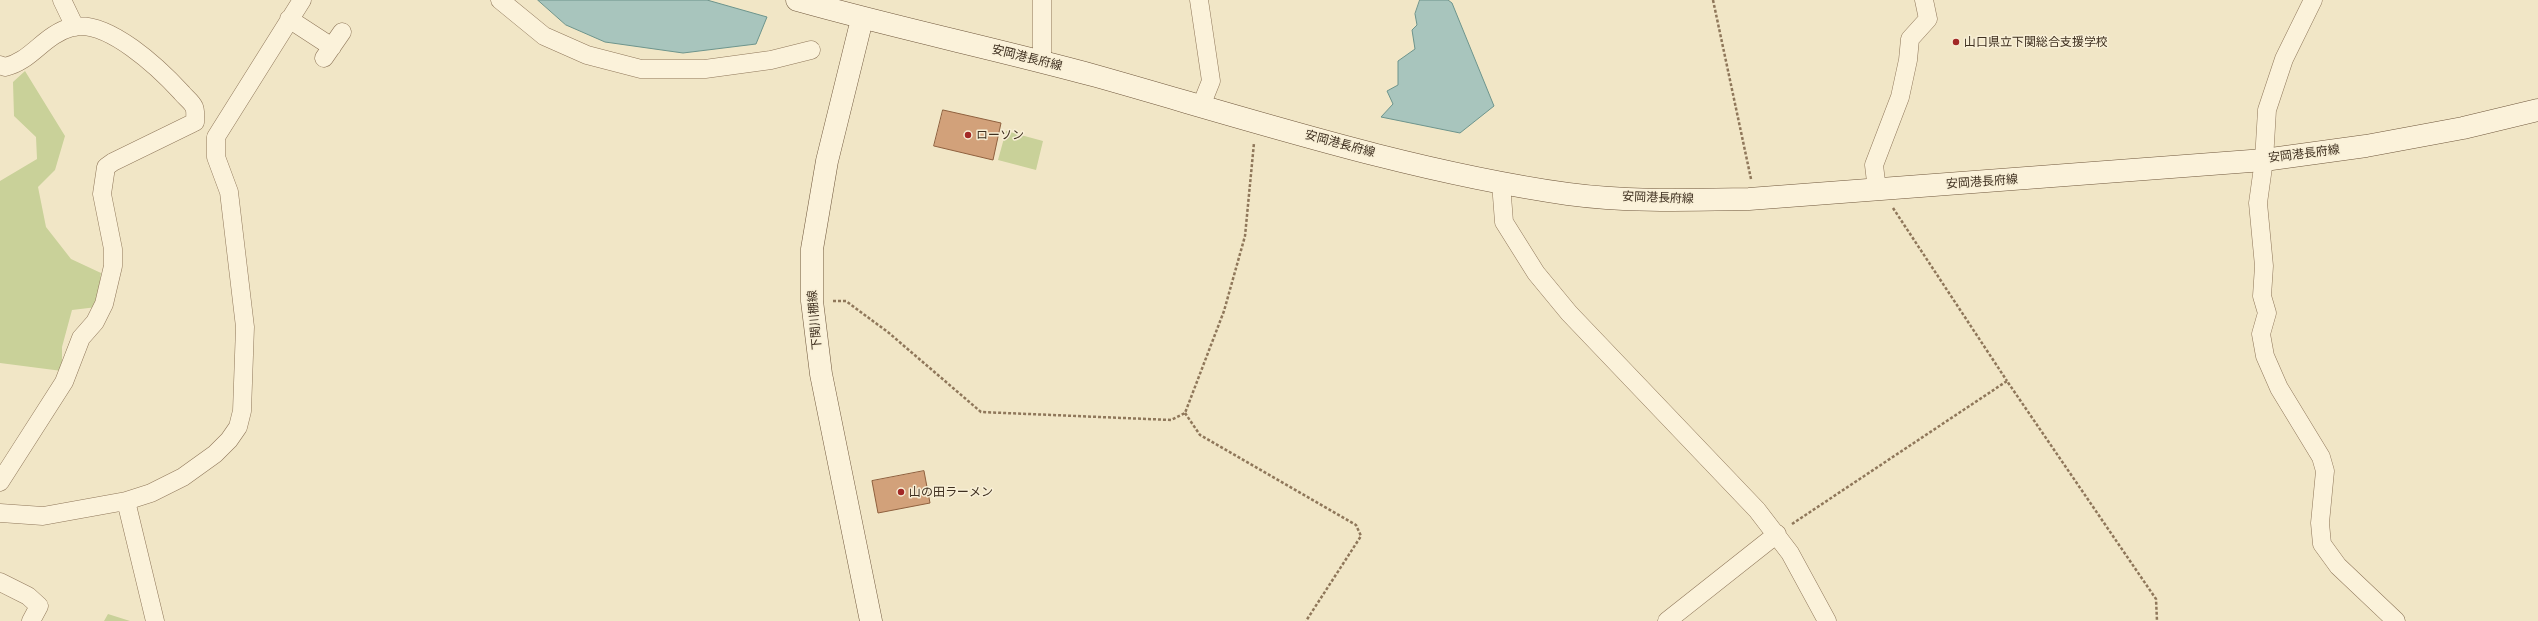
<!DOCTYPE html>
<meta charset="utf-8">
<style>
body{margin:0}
canvas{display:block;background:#f1e6c6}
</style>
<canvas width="2538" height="621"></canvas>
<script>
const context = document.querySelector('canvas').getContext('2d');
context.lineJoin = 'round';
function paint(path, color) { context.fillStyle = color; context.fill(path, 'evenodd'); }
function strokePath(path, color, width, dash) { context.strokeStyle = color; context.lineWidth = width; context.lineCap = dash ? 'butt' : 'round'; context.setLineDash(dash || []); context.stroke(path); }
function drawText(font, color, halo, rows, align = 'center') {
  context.font = font + ' "Roboto Serif","Noto Sans JP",serif'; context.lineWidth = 3; context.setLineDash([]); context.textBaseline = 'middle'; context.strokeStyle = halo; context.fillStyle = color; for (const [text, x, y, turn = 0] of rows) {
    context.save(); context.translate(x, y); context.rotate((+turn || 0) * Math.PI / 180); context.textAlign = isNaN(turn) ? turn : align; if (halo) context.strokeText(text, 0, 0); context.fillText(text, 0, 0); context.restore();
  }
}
const green = new Path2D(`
 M 25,71 L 65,136 L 55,170 L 38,187 L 46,227 L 71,259 L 101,273 L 97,307 L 72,310 L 62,347 L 62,371 L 0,363 L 0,181 L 37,159 L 36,137 L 14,116 L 13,82 Z
 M 1006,131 L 1043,141 L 1036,170 L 998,160 Z
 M 108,614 L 130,621 L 104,621 Z`);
const water = new Path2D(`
 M 538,0 L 707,0 L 767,17 L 756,44 L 683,53 L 605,42 L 566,25 Z
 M 1420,0 L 1448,0 L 1452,3 L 1494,106 L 1460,133 L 1381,117 L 1393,104 L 1387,91 L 1398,85 L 1398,61 L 1415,49 L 1412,30 L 1417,25 L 1415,14 Z`);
const building = new Path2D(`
 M 943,110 L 1001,123 L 993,160 L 934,146 Z
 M 924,471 L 930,503 L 878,513 L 872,481 Z`);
const path = new Path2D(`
 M 1713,0 L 1751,179
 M 1893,208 L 2007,381
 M 833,301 L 846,301 L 889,333 L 981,412 L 1171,420 L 1185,413 L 1224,311 L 1245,236 L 1254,143
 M 1185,413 L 1200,435 L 1356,525 L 1361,536 L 1306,621
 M 1792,524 L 2007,381 L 2156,599 L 2157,621`);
const street = new Path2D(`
 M 62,0 L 75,27
 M 500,0 L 544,36 L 587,55 L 641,69 L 705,69 L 771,60 L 811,50
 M 1199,0 L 1211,81 L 1201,106
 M 2313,0 L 2284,59 L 2267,110 L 2264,160 L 2258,203 L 2264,266 L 2262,296 L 2267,313 L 2261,334 L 2265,356 L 2279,388 L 2321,457 L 2325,471 L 2320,523 L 2322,544 L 2338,566 L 2396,621
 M 289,19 L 332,47
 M 324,58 L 342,32
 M 1042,61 L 1042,0
 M 0,65 L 5,67 C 32,61 43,35 72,27 C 108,19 160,69 182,93 C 185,97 192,102 194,107 C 196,111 195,118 195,122
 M 1501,183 L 1504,222 L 1536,273 L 1569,313 L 1757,510 L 1790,553 L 1827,621
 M 1877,190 L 1874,165 L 1900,97 L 1908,60 L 1910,39 L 1928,19 L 1924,0
 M 0,482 L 64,382 L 81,338 L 95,322 L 104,304 L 113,266 L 113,249 L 102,194 L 106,167 L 113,162 L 195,122
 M 126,501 L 155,621
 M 0,513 L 43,516 L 126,501 L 151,493 L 183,477 L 215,454 L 229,440 L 238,427 L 242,411 L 245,327 L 229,192 L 216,157 L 216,137 L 302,0
 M 0,582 L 28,596 L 39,606 L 31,621
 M 1667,621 L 1777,534`);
const secondary = new Path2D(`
 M 797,0 C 896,28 997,49 1096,76 C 1252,120 1408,171 1568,194 C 1627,202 1689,200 1749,199 L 2264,160 L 2366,146 L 2463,128 L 2538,110
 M 862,19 L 827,161 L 812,249 L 812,301 L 821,374 L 871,621`);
const markers = [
 [1956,42,4,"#a22826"],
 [968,135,4,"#a22826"],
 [901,492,4,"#a22826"]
];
const poiNames = [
 ["山口県立下関総合支援学校",1964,42],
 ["ローソン",976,135],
 ["山の田ラーメン",909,492]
];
const streetNames = [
 ["安岡港長府線",1027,58,14],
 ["安岡港長府線",1340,144,15],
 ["安岡港長府線",2304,154,-7],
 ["安岡港長府線",1982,182,-4],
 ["安岡港長府線",1658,198,2],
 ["下関川棚線",815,320,-95]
];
paint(green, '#c9d199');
paint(water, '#a8c5bd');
strokePath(water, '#6d948c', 1);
paint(building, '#d2a17a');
strokePath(building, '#8f603e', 1);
strokePath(street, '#8f775a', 19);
strokePath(secondary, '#70583d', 23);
strokePath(path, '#8f775a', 2.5, [3, 2]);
strokePath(street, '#fbf2da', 18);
strokePath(secondary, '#fbf2da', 22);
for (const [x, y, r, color] of markers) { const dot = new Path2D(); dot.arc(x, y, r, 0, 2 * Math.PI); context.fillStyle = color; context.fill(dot); strokePath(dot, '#f8efd6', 1.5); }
drawText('12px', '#3e2f1f', '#f8efd6', poiNames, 'left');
drawText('12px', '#3e2f1f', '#f8efd6', streetNames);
</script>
